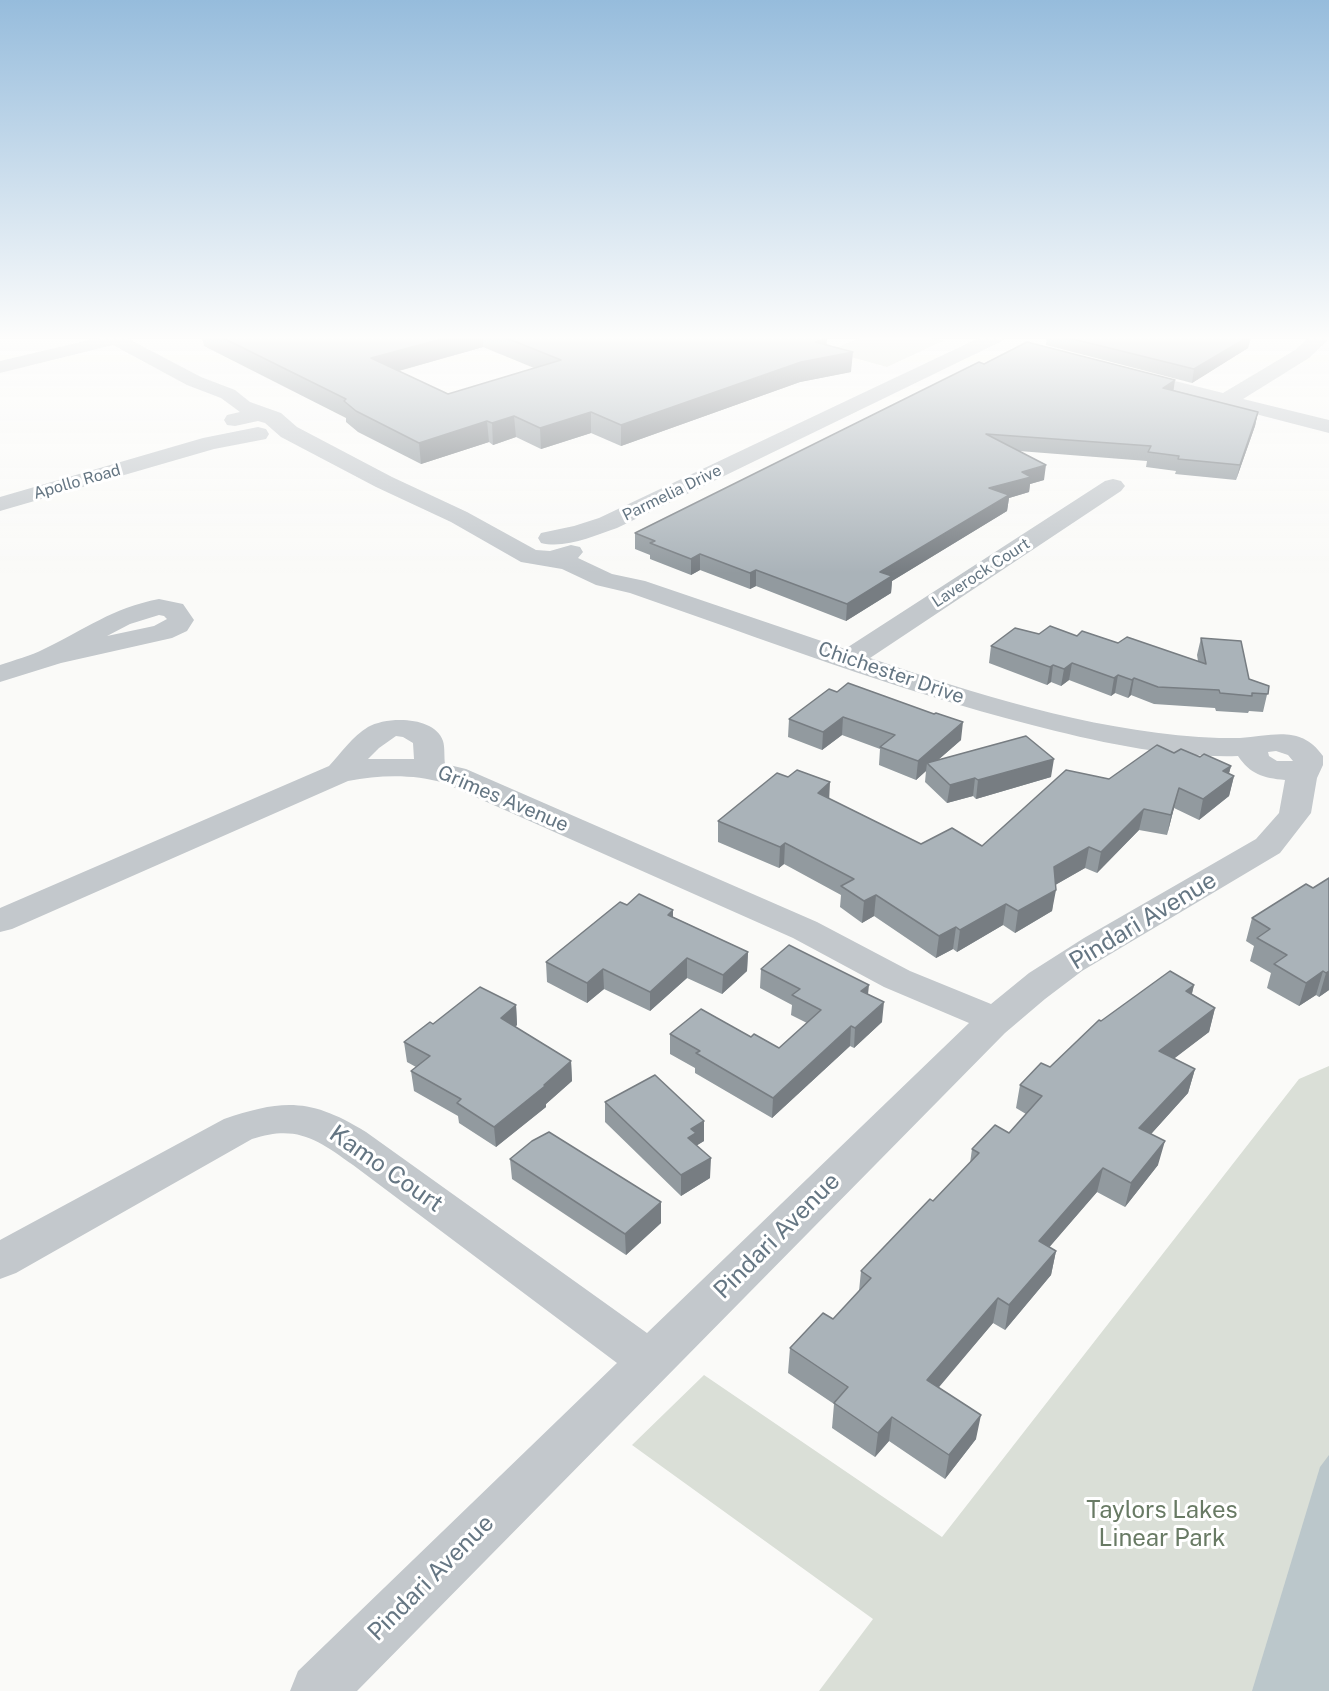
<!DOCTYPE html>
<style>
body{margin:0}
canvas{display:block;background:#fafaf8}
</style>
<canvas width="1329" height="1691"></canvas>
<script>
const context = document.querySelector('canvas').getContext('2d');
context.lineJoin = 'round';
function paint(path, color) { context.fillStyle = color; context.fill(path, 'evenodd'); }
function strokePath(path, color, width, dash) { context.strokeStyle = color; context.lineWidth = width; context.lineCap = dash ? 'butt' : 'round'; context.setLineDash(dash || []); context.stroke(path); }
function drawText(font, color, halo, rows, align = 'center') {
  context.font = font + ' "Public Sans",sans-serif'; context.lineWidth = 6; context.setLineDash([]); context.textBaseline = 'middle'; context.strokeStyle = halo; context.fillStyle = color; for (const [text, x, y, turn = 0] of rows) {
    context.save(); context.translate(x, y); context.rotate((+turn || 0) * Math.PI / 180); context.textAlign = isNaN(turn) ? turn : align; if (halo) context.strokeText(text, 0, 0); context.fillText(text, 0, 0); context.restore();
  }
}
const green = new Path2D(`
 M 862,337 L 927,337 L 943,341 L 887,367 L 829,351 Z
 M 1329,1066 L 1329,1691 L 819,1691 L 873,1619 L 632,1445 L 704,1375 L 942,1537 L 1299,1079 Z`);
const water = new Path2D(`
 M 1329,1455 L 1329,1691 L 1252,1691 L 1320,1467 Z`);
const minor = new Path2D(`
 M 102,337 L 125,337 L 201,377 L 235,390 L 250,402 L 281,413 L 297,427 L 392,477 L 467,512 L 536,550 L 550,551 L 571,545 L 580,547 L 583,552 L 578,558 L 612,574 L 645,581 L 845,649 L 1105,481 L 1113,479 L 1121,481 L 1125,486 L 1121,491 L 870,658 C 976,694 1086,729 1199,737 C 1212,738 1226,738 1240,738 C 1271,736 1301,724 1323,756 L 1323,765 L 1317,778 L 1311,813 L 1280,853 L 1082,971 L 1045,999 L 1005,1033 L 357,1691 L 290,1691 L 298,1671 L 617,1363 L 353,1165 C 318,1140 297,1124 252,1139 L 16,1273 L 0,1279 L 0,1240 L 224,1119 C 283,1099 311,1098 366,1132 L 647,1333 L 969,1023 L 884,987 L 793,938 L 444,783 C 413,774 380,775 348,781 L 12,929 L 0,932 L 0,908 L 329,766 C 341,753 353,736 368,727 C 387,716 435,716 443,741 C 445,747 444,757 445,764 L 466,769 L 817,922 L 910,971 L 991,1004 L 1029,973 L 1084,938 L 1256,839 L 1279,813 L 1285,780 C 1263,778 1250,774 1238,756 C 1169,758 1098,742 1032,725 C 895,690 763,639 630,593 L 596,585 L 562,569 L 521,562 L 451,522 L 376,487 L 281,437 L 265,423 L 258,421 L 235,426 L 227,425 L 224,420 L 227,415 L 240,412 L 221,398 L 187,385 L 113,345 L 0,373 L 0,361 ZM 396,736 L 403,737 L 413,743 L 414,759 L 368,759 L 379,748 ZM 1276,751 L 1288,755 L 1293,761 L 1277,761 L 1269,756 L 1268,752 Z
 M 981,337 L 1005,337 L 1002,341 L 617,528 C 594,536 565,549 541,543 L 538,538 L 541,533 L 574,526 L 599,518 Z
 M 1310,337 L 1329,337 L 1329,339 L 1309,358 L 1243,399 L 1329,420 L 1329,433 L 1124,380 L 1121,376 L 1124,372 L 1131,370 L 1223,393 L 1295,350 Z
 M 258,427 L 266,429 L 269,434 L 266,439 L 214,449 L 0,511 L 0,497 L 203,438 Z
 M 159,599 L 183,604 L 194,620 L 187,631 L 172,638 L 61,663 L 0,682 L 0,665 C 14,660 31,656 44,649 C 86,629 112,608 159,599 ZM 159,615 L 164,616 L 167,619 L 154,626 L 107,636 L 130,624 Z`);
const wall = new Path2D(`
 M 202,337 L 825,337 L 827,345 L 851,372 L 800,382 L 621,446 L 591,433 L 541,449 L 516,437 L 493,445 L 489,442 L 421,464 L 358,432 L 346,422 L 346,418 L 204,346 ZM 483,347 L 534,368 L 448,394 L 399,371 Z
 M 1047,337 L 1251,337 L 1248,348 L 1192,383 L 1046,345 Z
 M 984,364 L 1173,390 L 1258,412 L 1255,426 L 1236,480 L 1175,474 L 1176,471 L 1146,467 L 1147,461 L 1019,451 L 1044,480 L 1030,484 L 1029,492 L 1009,498 L 1007,511 L 892,581 L 891,593 L 846,621 L 756,586 L 750,589 L 700,570 L 691,575 L 650,559 L 650,555 L 635,549 L 635,533 Z
 M 1039,634 L 1077,636 L 1118,643 L 1198,661 L 1197,655 L 1201,638 L 1249,679 L 1269,686 L 1263,712 L 1249,711 L 1248,713 L 1216,711 L 1215,708 L 1154,704 L 1131,695 L 1128,698 L 1115,693 L 1111,696 L 1069,680 L 1061,686 L 1051,682 L 1047,685 L 989,663 L 991,646 Z
 M 829,689 L 961,740 L 938,760 L 1051,777 L 976,799 L 973,796 L 947,803 L 925,782 L 926,771 L 916,780 L 879,765 L 880,749 L 842,735 L 822,750 L 788,737 L 789,719 Z
 M 1174,753 L 1200,757 L 1231,766 L 1229,773 L 1234,776 L 1229,796 L 1199,820 L 1174,808 L 1167,835 L 1139,830 L 1097,873 L 1085,868 L 1055,885 L 1052,911 L 1015,933 L 1003,925 L 957,952 L 953,949 L 936,958 L 874,916 L 862,923 L 840,907 L 841,895 L 784,864 L 779,868 L 718,842 L 718,821 L 788,777 L 829,799 L 921,844 L 982,846 L 1109,779 Z
 M 1329,878 L 1329,990 L 1319,997 L 1316,995 L 1299,1006 L 1267,988 L 1271,973 L 1250,961 L 1254,946 L 1246,941 L 1252,918 L 1313,888 Z
 M 627,905 L 673,917 L 748,952 L 747,971 L 722,994 L 687,978 L 650,1011 L 604,989 L 587,1003 L 547,982 L 546,962 Z
 M 761,969 L 868,994 L 882,1022 L 854,1048 L 850,1046 L 772,1118 L 695,1073 L 695,1068 L 670,1054 L 670,1034 L 779,1048 L 807,1023 L 791,1015 L 792,1005 L 760,988 Z
 M 1194,985 L 1192,994 L 1215,1008 L 1209,1032 L 1174,1058 L 1195,1069 L 1188,1093 L 1151,1134 L 1158,1165 L 1125,1207 L 1097,1192 L 1049,1247 L 1056,1251 L 1051,1275 L 1005,1330 L 993,1323 L 938,1387 L 976,1439 L 945,1479 L 889,1441 L 875,1457 L 832,1428 L 834,1404 L 788,1373 L 790,1348 L 833,1319 L 859,1291 L 861,1271 L 933,1201 L 970,1163 L 972,1149 L 1009,1133 L 1026,1114 L 1016,1108 L 1020,1085 L 1050,1067 L 1101,1021 Z
 M 516,1005 L 517,1025 L 515,1027 L 571,1061 L 572,1081 L 546,1104 L 546,1107 L 496,1147 L 459,1123 L 458,1116 L 414,1091 L 411,1071 L 416,1067 L 407,1062 L 404,1042 L 433,1024 Z
 M 605,1102 L 704,1141 L 697,1145 L 710,1178 L 681,1196 L 605,1122 Z
 M 510,1159 L 661,1223 L 626,1255 L 512,1179 Z`);
const shadedWall = new Path2D(`
 M 449,337 L 483,337 L 483,347 L 373,378 L 371,358 Z
 M 1248,337 L 1251,337 L 1248,348 L 1192,383 L 1194,369 Z
 M 827,338 L 826,357 L 853,352 L 851,372 L 800,382 L 621,446 L 621,425 L 815,342 Z
 M 1175,380 L 1173,394 L 1163,388 Z
 M 591,412 L 591,433 L 541,449 L 540,428 Z
 M 1258,412 L 1255,426 L 1236,480 L 1240,465 Z
 M 514,416 L 516,437 L 493,445 L 492,423 Z
 M 487,421 L 489,442 L 421,464 L 419,443 Z
 M 1046,465 L 1044,480 L 1030,484 L 1029,492 L 1009,498 L 1007,511 L 892,581 L 891,593 L 846,621 L 847,604 L 880,572 L 989,488 L 1022,472 Z
 M 700,554 L 700,570 L 691,575 L 691,559 Z
 M 756,570 L 756,586 L 750,589 L 750,573 Z
 M 1072,663 L 1069,680 L 1061,686 L 1064,669 Z
 M 1053,665 L 1051,682 L 1047,685 L 1050,667 Z
 M 1118,675 L 1115,693 L 1111,696 L 1114,678 Z
 M 1134,678 L 1131,695 L 1128,698 L 1132,680 Z
 M 843,717 L 842,735 L 822,750 L 823,732 Z
 M 963,722 L 961,740 L 930,767 L 927,763 L 926,771 L 916,780 L 918,761 Z
 M 1054,759 L 1051,777 L 976,799 L 978,780 Z
 M 1231,766 L 1227,781 L 1234,776 L 1229,796 L 1199,820 L 1203,799 L 1223,771 Z
 M 975,778 L 973,796 L 947,803 L 950,785 Z
 M 830,782 L 829,803 L 818,793 Z
 M 1179,788 L 1174,808 L 1167,835 L 1171,815 Z
 M 1144,809 L 1139,830 L 1097,873 L 1101,852 Z
 M 785,843 L 784,864 L 779,868 L 780,847 Z
 M 1089,847 L 1085,868 L 1050,888 L 1054,867 Z
 M 1056,890 L 1052,911 L 1015,933 L 1018,911 Z
 M 876,895 L 874,916 L 862,923 L 864,901 Z
 M 1006,904 L 1003,925 L 957,952 L 960,930 Z
 M 673,910 L 673,929 L 668,915 Z
 M 956,927 L 953,949 L 936,958 L 939,936 Z
 M 748,952 L 747,971 L 722,994 L 723,975 Z
 M 687,958 L 687,978 L 650,1011 L 650,992 Z
 M 603,969 L 604,989 L 587,1003 L 587,983 Z
 M 1323,971 L 1316,995 L 1299,1006 L 1306,983 Z
 M 1329,971 L 1329,990 L 1319,997 L 1326,973 Z
 M 869,985 L 867,1004 L 861,991 Z
 M 1194,985 L 1188,1008 L 1186,991 Z
 M 884,1002 L 882,1022 L 854,1048 L 855,1028 Z
 M 516,1005 L 517,1025 L 502,1038 L 501,1018 Z
 M 1215,1008 L 1209,1032 L 1154,1074 L 1159,1051 Z
 M 851,1026 L 850,1046 L 772,1118 L 773,1098 Z
 M 571,1061 L 572,1081 L 546,1104 L 546,1107 L 496,1147 L 494,1127 Z
 M 1195,1069 L 1188,1093 L 1134,1153 L 1139,1128 Z
 M 704,1121 L 704,1141 L 696,1146 L 688,1138 L 691,1129 Z
 M 1165,1141 L 1158,1165 L 1125,1207 L 1131,1183 Z
 M 711,1158 L 710,1178 L 681,1196 L 681,1175 Z
 M 1103,1168 L 1097,1192 L 1034,1265 L 1039,1241 Z
 M 661,1202 L 661,1223 L 626,1255 L 625,1234 Z
 M 1056,1251 L 1051,1275 L 1005,1330 L 1009,1305 Z
 M 998,1298 L 993,1323 L 924,1405 L 927,1380 Z
 M 981,1415 L 976,1439 L 945,1479 L 949,1455 Z
 M 892,1417 L 889,1441 L 875,1457 L 878,1433 Z`);
const building = new Path2D(`
 M 221,337 L 449,337 L 371,358 L 448,394 L 561,360 L 504,337 L 825,337 L 827,338 L 815,342 L 853,352 L 801,362 L 621,425 L 591,412 L 540,428 L 514,416 L 492,423 L 487,421 L 419,443 L 356,411 L 344,401 L 346,399 Z
 M 1065,337 L 1248,337 L 1194,369 Z
 M 1027,342 L 1175,380 L 1163,388 L 1258,412 L 1240,465 L 1178,459 L 1179,456 L 1148,452 L 1151,446 L 986,434 L 1046,465 L 1022,472 L 1031,477 L 989,488 L 1009,495 L 880,572 L 892,576 L 847,604 L 756,570 L 750,573 L 700,554 L 691,559 L 650,543 L 655,541 L 635,533 L 979,362 L 984,364 Z
 M 1050,626 L 1077,636 L 1082,631 L 1118,643 L 1127,637 L 1206,664 L 1201,638 L 1241,641 L 1249,679 L 1269,686 L 1268,694 L 1252,693 L 1252,696 L 1220,693 L 1219,690 L 1158,687 L 1134,678 L 1132,680 L 1118,675 L 1114,678 L 1072,663 L 1064,669 L 1053,665 L 1050,667 L 991,646 L 1015,628 L 1039,634 Z
 M 848,683 L 934,714 L 936,713 L 963,722 L 918,761 L 880,747 L 895,735 L 843,717 L 823,732 L 789,719 L 829,689 L 837,692 Z
 M 1026,736 L 1054,759 L 978,780 L 975,778 L 950,785 L 927,763 Z
 M 1157,745 L 1174,753 L 1181,749 L 1200,757 L 1204,754 L 1231,766 L 1223,771 L 1234,776 L 1203,799 L 1179,788 L 1171,815 L 1144,809 L 1101,852 L 1089,847 L 1054,867 L 1056,890 L 1018,911 L 1006,904 L 960,930 L 956,927 L 939,936 L 876,895 L 864,901 L 841,886 L 854,879 L 785,843 L 780,847 L 718,821 L 777,773 L 788,777 L 797,770 L 830,782 L 818,793 L 921,844 L 952,828 L 982,846 L 1066,770 L 1109,779 Z
 M 1329,878 L 1329,971 L 1326,973 L 1323,971 L 1306,983 L 1274,964 L 1287,955 L 1257,938 L 1270,929 L 1252,918 L 1306,884 L 1313,888 Z
 M 639,894 L 673,910 L 668,915 L 748,952 L 723,975 L 687,958 L 650,992 L 603,969 L 587,983 L 546,962 L 620,902 L 627,905 Z
 M 789,945 L 869,985 L 861,991 L 884,1002 L 855,1028 L 851,1026 L 773,1098 L 696,1053 L 700,1051 L 670,1034 L 701,1009 L 751,1037 L 754,1034 L 779,1048 L 821,1010 L 792,995 L 800,989 L 761,969 Z
 M 1170,971 L 1194,985 L 1186,991 L 1215,1008 L 1159,1051 L 1195,1069 L 1139,1128 L 1165,1141 L 1131,1183 L 1103,1168 L 1039,1241 L 1056,1251 L 1009,1305 L 998,1298 L 927,1380 L 981,1415 L 949,1455 L 892,1417 L 878,1433 L 834,1403 L 848,1387 L 790,1348 L 823,1313 L 833,1319 L 871,1278 L 861,1271 L 930,1199 L 933,1201 L 979,1153 L 972,1149 L 995,1125 L 1009,1133 L 1042,1096 L 1020,1085 L 1041,1063 L 1050,1067 L 1099,1020 L 1101,1021 Z
 M 480,987 L 516,1005 L 501,1018 L 571,1061 L 544,1085 L 545,1086 L 494,1127 L 457,1103 L 461,1099 L 411,1071 L 430,1056 L 404,1042 L 430,1022 L 433,1024 Z
 M 655,1075 L 704,1121 L 691,1129 L 696,1133 L 688,1138 L 711,1158 L 681,1175 L 605,1102 Z
 M 549,1132 L 661,1202 L 625,1234 L 510,1159 L 532,1141 Z`);
const farStreetnames = [
 ["Apollo Road",77,482,-16],
 ["Parmelia Drive",672,493,-26],
 ["Laverock Court",981,573,-33]
];
const streetNames = [
 ["Chichester Drive",891,673,19],
 ["Grimes Avenue",503,799,23]
];
const nearStreetnames = [
 ["Pindari Avenue",1143,921,-31],
 ["Kamo Court",386,1169,35],
 ["Pindari Avenue",777,1236,-45],
 ["Pindari Avenue",431,1578,-45]
];
const nearParknames = [
 ["Taylors Lakes",1162,1511],
 ["Linear Park",1162,1539]
];
paint(green, '#dadfd7');
paint(water, '#bbc7cb');
paint(minor, '#c3c8cc');
paint(wall, '#929a9f');
paint(shadedWall, '#777d82');
paint(building, '#aab3b9');
strokePath(building, '#777d82', 1.5);
const sky = context.createLinearGradient(0, 0, 0, 573);
sky.addColorStop(0, '#96bcdc');
sky.addColorStop(0.59, '#fdfdfc');
sky.addColorStop(1, '#fdfdfc00');
context.fillStyle = sky;
context.fillRect(0, 0, 1329, 573);
drawText('16px', '#657683', '#fff', farStreetnames);
drawText('20px', '#657683', '#fff', streetNames);
drawText('24px', '#657683', '#fff', nearStreetnames);
drawText('24px', '#687a64', '#fff', nearParknames);
</script>
